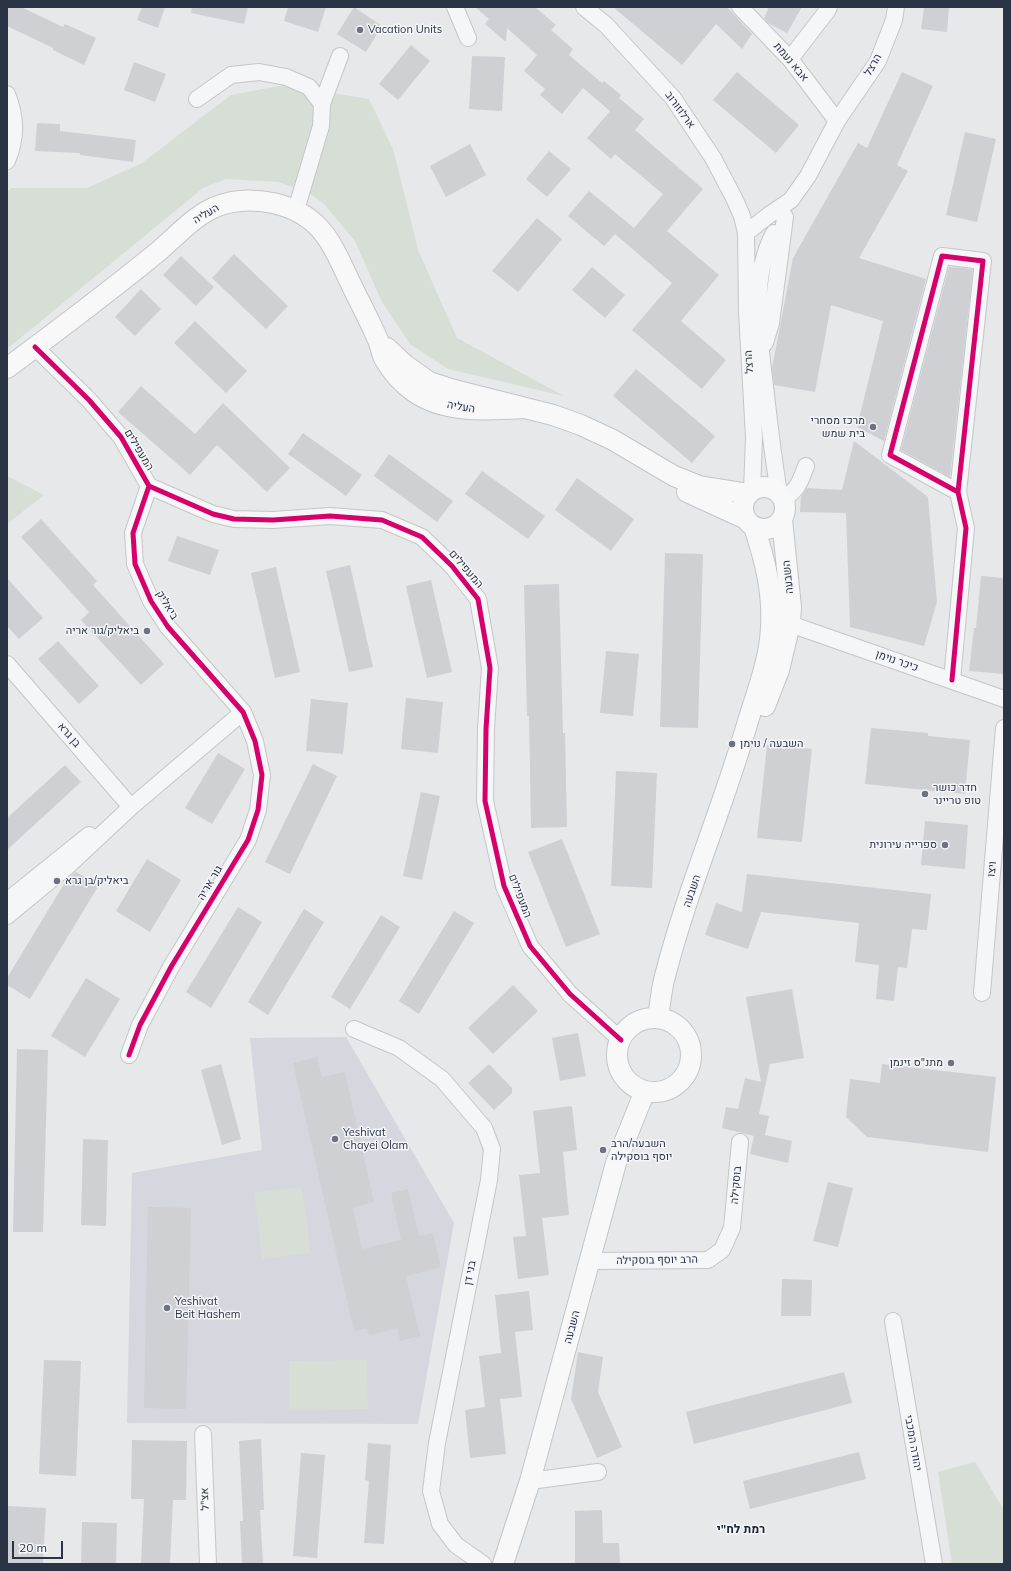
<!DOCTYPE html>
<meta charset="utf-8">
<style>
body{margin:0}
#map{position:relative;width:1011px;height:1571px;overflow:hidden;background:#e6e8ea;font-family:Mulish,sans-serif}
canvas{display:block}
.frame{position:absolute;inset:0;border:8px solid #2b3445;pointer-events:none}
.scale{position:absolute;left:12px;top:1541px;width:51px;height:18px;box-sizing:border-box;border:2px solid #2b3445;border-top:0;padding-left:5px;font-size:12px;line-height:14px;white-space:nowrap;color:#2b3445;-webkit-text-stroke:3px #f4f6f9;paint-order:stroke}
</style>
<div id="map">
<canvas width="1011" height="1571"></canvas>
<div class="frame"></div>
<div class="scale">20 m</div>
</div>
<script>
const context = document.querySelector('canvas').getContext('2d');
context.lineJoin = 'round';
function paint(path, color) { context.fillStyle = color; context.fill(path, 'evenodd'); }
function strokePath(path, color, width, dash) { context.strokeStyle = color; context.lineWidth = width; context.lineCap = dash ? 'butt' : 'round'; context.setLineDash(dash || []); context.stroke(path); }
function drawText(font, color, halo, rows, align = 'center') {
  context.font = font + ' Mulish,Heebo,sans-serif'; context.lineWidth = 3; context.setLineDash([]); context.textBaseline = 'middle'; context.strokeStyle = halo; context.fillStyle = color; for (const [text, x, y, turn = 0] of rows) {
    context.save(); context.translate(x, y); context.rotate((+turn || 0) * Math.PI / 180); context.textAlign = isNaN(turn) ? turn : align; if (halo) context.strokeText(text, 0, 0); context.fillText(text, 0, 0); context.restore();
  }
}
const built = new Path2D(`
 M 346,1037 L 454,1223 L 418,1424 L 127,1423 L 132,1173 L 262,1150 L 250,1038 Z`);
const green = new Path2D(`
 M 284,85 L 369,99 L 393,149 L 418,250 L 457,338 L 564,396 L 448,369 L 410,344 L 382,302 L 355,241 L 325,205 L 308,192 L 278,182 L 226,179 L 203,188 L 7,349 L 7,191 L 12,188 L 87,188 L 142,163 L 231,95 Z
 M 7,476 L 44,495 L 7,524 Z
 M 302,1187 L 311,1253 L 262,1259 L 254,1193 Z
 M 367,1360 L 368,1409 L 289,1410 L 289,1361 Z
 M 975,1462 L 1004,1510 L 1004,1564 L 952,1564 L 938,1472 Z`);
const building = new Path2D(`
 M 7,7 L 21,7 L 63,27 L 65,24 L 96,38 L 84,65 L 53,50 L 53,48 L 7,26 Z
 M 142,7 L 165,7 L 158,28 L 137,20 Z
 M 192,7 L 248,7 L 244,24 L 191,13 Z
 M 288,7 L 326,7 L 318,32 L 284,21 Z
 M 354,7 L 382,26 L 366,52 L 337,34 Z
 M 475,7 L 535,7 L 556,25 L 551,30 L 573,49 L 569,55 L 602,83 L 604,81 L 621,95 L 619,98 L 644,119 L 635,130 L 703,189 L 667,231 L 719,275 L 681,321 L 726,360 L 702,389 L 632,330 L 672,283 L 615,234 L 604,246 L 568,216 L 589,191 L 634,228 L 663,194 L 615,154 L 611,159 L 587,138 L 610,111 L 583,88 L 562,114 L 540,95 L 545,89 L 524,71 L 537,55 L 507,28 L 506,42 L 485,24 L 489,19 Z
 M 613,7 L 727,7 L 752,34 L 742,49 L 716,24 L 682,65 Z
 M 769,7 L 802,7 L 787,33 L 768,23 L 764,18 Z
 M 924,7 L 949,7 L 947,32 L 921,29 Z
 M 411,45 L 430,61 L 398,100 L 379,84 Z
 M 472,56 L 505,57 L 502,111 L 469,109 Z
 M 134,62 L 166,74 L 155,102 L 124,90 Z
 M 737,72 L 799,125 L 776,153 L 713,100 Z
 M 902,72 L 933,86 L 897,165 L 908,171 L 859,258 L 926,279 L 884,441 L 857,427 L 883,321 L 831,305 L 815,392 L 774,385 L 772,368 L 793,258 L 858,143 L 867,148 Z
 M 37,123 L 60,124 L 60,131 L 136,140 L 133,162 L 80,155 L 80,153 L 35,151 Z
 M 965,132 L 996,139 L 977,222 L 946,215 Z
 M 470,144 L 486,175 L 446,197 L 430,166 Z
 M 549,151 L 571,169 L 547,197 L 526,179 Z
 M 537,218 L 562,239 L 518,292 L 492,271 Z
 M 234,254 L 288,306 L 266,329 L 212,278 Z
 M 181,256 L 214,287 L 196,306 L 163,275 Z
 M 592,267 L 625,295 L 605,318 L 572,290 Z
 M 949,267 L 973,269 L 950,477 L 901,450 Z
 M 141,289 L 161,309 L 135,336 L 115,317 Z
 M 195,321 L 247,371 L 226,393 L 174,343 Z
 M 636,369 L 715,436 L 692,463 L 613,396 Z
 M 141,386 L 195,434 L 223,403 L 290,468 L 267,492 L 217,445 L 190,475 L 118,412 Z
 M 303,433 L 362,475 L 346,496 L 288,454 Z
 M 854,441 L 928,497 L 937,602 L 924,646 L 850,627 L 846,513 L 800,512 L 801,497 L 807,488 L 842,490 Z
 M 389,454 L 453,501 L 437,522 L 374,476 Z
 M 482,471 L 545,516 L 528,539 L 465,494 Z
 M 577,478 L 634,519 L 611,551 L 555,510 Z
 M 41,519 L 97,581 L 93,585 L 164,664 L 141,685 L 81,620 L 89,612 L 21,537 Z
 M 177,536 L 219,550 L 210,575 L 168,561 Z
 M 665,553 L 703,554 L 698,728 L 660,727 Z
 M 350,565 L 373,667 L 349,672 L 326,571 Z
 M 276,567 L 300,672 L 275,678 L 251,573 Z
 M 981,576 L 1004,578 L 1004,674 L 969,671 L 974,628 L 976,628 Z
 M 7,578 L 43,618 L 19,639 L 7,626 Z
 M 431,580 L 452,672 L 427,678 L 406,586 Z
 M 559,584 L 563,733 L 565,733 L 567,827 L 531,828 L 529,716 L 527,716 L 524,585 Z
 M 58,641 L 99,686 L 79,704 L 38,659 Z
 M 606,651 L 639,654 L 633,716 L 600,713 Z
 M 406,698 L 443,702 L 438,753 L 401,749 Z
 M 311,699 L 348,703 L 343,754 L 306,751 Z
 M 871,728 L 928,733 L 928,736 L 970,740 L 965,794 L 865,784 Z
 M 767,745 L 812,749 L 802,842 L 757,838 Z
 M 218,753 L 245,769 L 212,824 L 185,808 Z
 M 313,764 L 337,776 L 290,874 L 265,862 Z
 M 65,765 L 81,782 L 7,850 L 7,818 Z
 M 616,771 L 657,773 L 652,888 L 611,886 Z
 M 421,792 L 440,796 L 422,880 L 403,876 Z
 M 925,821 L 968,825 L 965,869 L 921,865 Z
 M 562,839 L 600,934 L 566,947 L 528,852 Z
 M 147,859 L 181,880 L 150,932 L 116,911 Z
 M 76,872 L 99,885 L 30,999 L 7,985 L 7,978 L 67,879 Z
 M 747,874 L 931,894 L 927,930 L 912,929 L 907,968 L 898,967 L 894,1001 L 876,999 L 879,965 L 855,962 L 859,923 L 761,912 L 748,949 L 705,935 L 716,903 L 742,912 Z
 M 238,907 L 262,922 L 211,1008 L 186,992 Z
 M 304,909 L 324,922 L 268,1015 L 248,1002 Z
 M 454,911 L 474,923 L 419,1014 L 399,1001 Z
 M 381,915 L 400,927 L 350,1009 L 331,997 Z
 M 86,978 L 120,999 L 85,1057 L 51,1036 Z
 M 513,985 L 538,1011 L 493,1054 L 468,1028 Z
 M 792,989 L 804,1058 L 770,1064 L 759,1114 L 769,1116 L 765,1135 L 792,1141 L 788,1163 L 750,1154 L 754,1136 L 722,1128 L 726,1107 L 738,1109 L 745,1078 L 761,1082 L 746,997 Z
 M 578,1033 L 586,1076 L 560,1081 L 552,1038 Z
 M 17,1049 L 48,1050 L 43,1232 L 13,1232 Z
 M 317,1057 L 322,1077 L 345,1072 L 374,1202 L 353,1208 L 362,1249 L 401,1240 L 391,1193 L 408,1189 L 419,1236 L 433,1233 L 441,1267 L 406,1276 L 420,1336 L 400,1341 L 398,1328 L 369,1335 L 367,1328 L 354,1331 L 293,1063 Z
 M 221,1064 L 241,1139 L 222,1145 L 201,1070 Z
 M 489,1064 L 512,1088 L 512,1093 L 494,1110 L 468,1083 Z
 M 882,1064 L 996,1077 L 988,1152 L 867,1137 L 846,1117 L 850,1079 L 880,1083 Z
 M 572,1106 L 577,1150 L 563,1152 L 569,1215 L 542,1218 L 549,1275 L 518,1279 L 513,1237 L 526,1236 L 519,1175 L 540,1173 L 533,1111 Z
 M 83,1139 L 108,1140 L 106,1226 L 81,1225 Z
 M 828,1182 L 853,1188 L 838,1247 L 813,1241 Z
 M 148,1207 L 191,1208 L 186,1409 L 144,1408 Z
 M 782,1279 L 812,1280 L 811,1316 L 781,1316 Z
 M 529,1291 L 533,1330 L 515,1332 L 522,1397 L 500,1399 L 506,1454 L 470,1458 L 465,1410 L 485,1407 L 479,1356 L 501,1353 L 495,1295 Z
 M 578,1352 L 603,1357 L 598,1392 L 622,1447 L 597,1458 L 571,1399 Z
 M 44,1360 L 81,1361 L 76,1476 L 39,1474 Z
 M 844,1372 L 852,1403 L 694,1444 L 686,1412 Z
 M 261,1439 L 264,1510 L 260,1510 L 263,1564 L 242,1564 L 240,1521 L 243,1521 L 239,1441 Z
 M 132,1440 L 187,1441 L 186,1500 L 173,1500 L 170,1564 L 141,1564 L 144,1499 L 131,1499 Z
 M 368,1443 L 391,1445 L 384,1544 L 364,1543 L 369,1481 L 365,1480 Z
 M 859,1452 L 866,1479 L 750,1509 L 743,1481 Z
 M 301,1453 L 325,1455 L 317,1558 L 293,1556 Z
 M 7,1506 L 46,1508 L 43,1564 L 7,1564 Z
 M 602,1510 L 603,1543 L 619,1543 L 620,1564 L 575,1564 L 575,1511 Z
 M 82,1522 L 117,1523 L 116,1564 L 81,1564 Z`);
const minor = new Path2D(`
 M 455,7 L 468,38
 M 584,7 L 606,25 L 673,98 L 713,158 L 734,198 L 742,216 L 746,233 L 747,312 L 754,437 L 752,491
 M 740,7 L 790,59 L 837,121
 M 790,59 L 827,11 L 829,7
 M 7,94 C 16,117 17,137 7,161
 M 197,99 L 231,75 L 259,72 L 286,77 L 309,87 L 322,104 L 321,126 L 296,210
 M 322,104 L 340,56
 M 746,233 L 769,215 L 791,200 L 808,176 L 837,121 L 878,61 L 894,20 L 896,7
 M 774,233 C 750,277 759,338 765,386 C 769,422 773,457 779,493
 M 765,343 L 771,323 L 785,217
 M 35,347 L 89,400 L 121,437 L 149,486 L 213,514 L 234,519 L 273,520 L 330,516 L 382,520 L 422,537 L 452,566 L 478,599 L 490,668 L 486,729 L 485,801 L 504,886 L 530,946 L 570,994 L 621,1040
 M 783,499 C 798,490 800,482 806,466
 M 790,624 L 1004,699
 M 7,664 L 131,807
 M 952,680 L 966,528 L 958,492 L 983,261 L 942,256 L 890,455 L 958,492
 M 7,901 L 89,835
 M 7,916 L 70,864 L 131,807 L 243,712
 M 982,993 L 1004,728
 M 354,1029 L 399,1048 L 442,1079 L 484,1128 L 492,1149 L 489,1180 L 437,1443 L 431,1491 L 440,1524 L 456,1545 L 483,1564
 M 129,1055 L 140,1025 L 171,967 L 248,840 L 258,810 L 262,775 L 255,741 L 243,712 L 168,627 L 151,601 L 135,564 L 133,533 L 149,486
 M 590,1261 L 708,1260 L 722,1250 L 732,1228 L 740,1142
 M 893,1321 L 934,1564
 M 203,1434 L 208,1564
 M 530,1481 L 598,1472`);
const major = new Path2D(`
 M 387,348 L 405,365 L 429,382 L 454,390 L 553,415 L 581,425 L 613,440 L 674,476 L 699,486 L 749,494
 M 7,368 C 57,331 106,294 154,255 C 173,240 190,219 213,208 C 231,200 253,199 273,203 C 321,214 331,242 350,282 C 359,301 369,319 377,338 C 381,345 381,354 385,360 C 392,372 402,383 413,391 C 444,414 490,410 526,408
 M743 508a21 21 0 1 1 42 0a21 21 0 1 1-42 0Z
 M 687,492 L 746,519
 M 765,706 L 779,670 L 790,624 L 791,607 L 782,520
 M 658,1018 C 660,1006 661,992 664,980 C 686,892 723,808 748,721 C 757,692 770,658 771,627 C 773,592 765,560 754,527
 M617 1055a37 37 0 1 1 74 0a37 37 0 1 1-74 0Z
 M 503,1564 L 530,1481 L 616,1163 L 645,1091`);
const cycleway = new Path2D(`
 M 35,347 L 89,400 L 121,437 L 149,486 L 213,514 L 234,519 L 273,520 L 330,516 L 382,520 L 422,537 L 452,566 L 478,599 L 490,668 L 486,729 L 485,801 L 504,886 L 530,946 L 570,994 L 621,1040
 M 952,680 L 966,528 L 958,492 L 983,261 L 942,256 L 890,455 L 958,492
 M 129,1055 L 140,1025 L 171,967 L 248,840 L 258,810 L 262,775 L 255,741 L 243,712 L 168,627 L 151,601 L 135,564 L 133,533 L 149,486`);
const markers = [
 [360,30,4,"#6c737f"],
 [873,427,4,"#6c737f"],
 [147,631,4,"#6c737f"],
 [732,744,4,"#6c737f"],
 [925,794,4,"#6c737f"],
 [945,845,4,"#6c737f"],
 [57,881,4,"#6c737f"],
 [951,1063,4,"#6c737f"],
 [335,1139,4,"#6c737f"],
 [603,1150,4,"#6c737f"],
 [167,1308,4,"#6c737f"]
];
const poiNames = [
 ["Vacation Units",368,30],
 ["מרכז מסחרי",865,421,"right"],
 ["בית שמש",865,434,"right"],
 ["ביאליק/גור אריה",139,631,"right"],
 ["השבעה / נוימן",740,744],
 ["חדר כושר",933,788],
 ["טופ טריינר",933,801],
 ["ספרייה עירונית",937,845,"right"],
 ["ביאליק/בן גרא",65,881],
 ["מתנ\"ס זינמן",943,1063,"right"],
 ["Yeshivat",343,1133],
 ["Chayei Olam",343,1146],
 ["השבעה/הרב",611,1144],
 ["יוסף בוסקילה",611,1157],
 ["Yeshivat",175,1302],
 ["Beit Hashem",175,1315]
];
const streetNames = [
 ["אבא נעמת",791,62,50],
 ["הרצל",873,65,-60],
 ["ארלוזורוב",680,110,54],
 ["העליה",206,214,-31],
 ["הרצל",749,362,-93],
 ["העליה",461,407,10],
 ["המעפילים",139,450,59],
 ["המעפילים",466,569,49],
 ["השבעה",788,577,-96],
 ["ביאליק",167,605,59],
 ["כיכר נוימן",897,661,19],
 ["בן גרא",69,735,49],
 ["ויצו",992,869,-85],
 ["גור אריה",210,883,-59],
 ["השבעה",692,891,-71],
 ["המעפילים",520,896,69],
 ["בוסקילה",736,1185,-85],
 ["הרב יוסף בוסקילה",657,1260,-1],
 ["בני דן",470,1273,-79],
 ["השבעה",572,1327,-75],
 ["יהודה המכבי",913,1443,80],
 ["אצ\"ל",205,1499,-92]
];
const neighbourhoodNames = [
 ["רמת לח\"י",741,1529]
];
paint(built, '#d4d7dd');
paint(green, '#d6ded6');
paint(building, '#ced0d3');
strokePath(minor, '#c4c6c8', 18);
strokePath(major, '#c2c5c8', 22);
strokePath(minor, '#f5f6f7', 16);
strokePath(major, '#f8f8f8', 20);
strokePath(cycleway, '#d6006c', 5);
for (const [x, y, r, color] of markers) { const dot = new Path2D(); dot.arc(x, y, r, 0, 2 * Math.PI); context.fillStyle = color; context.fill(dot); strokePath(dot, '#f4f6f9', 1.5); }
drawText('11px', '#2b3445', '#f4f6f9', poiNames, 'left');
drawText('11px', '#2b3445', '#f4f6f9', streetNames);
drawText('bold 12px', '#1d2536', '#f4f6f9', neighbourhoodNames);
</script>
